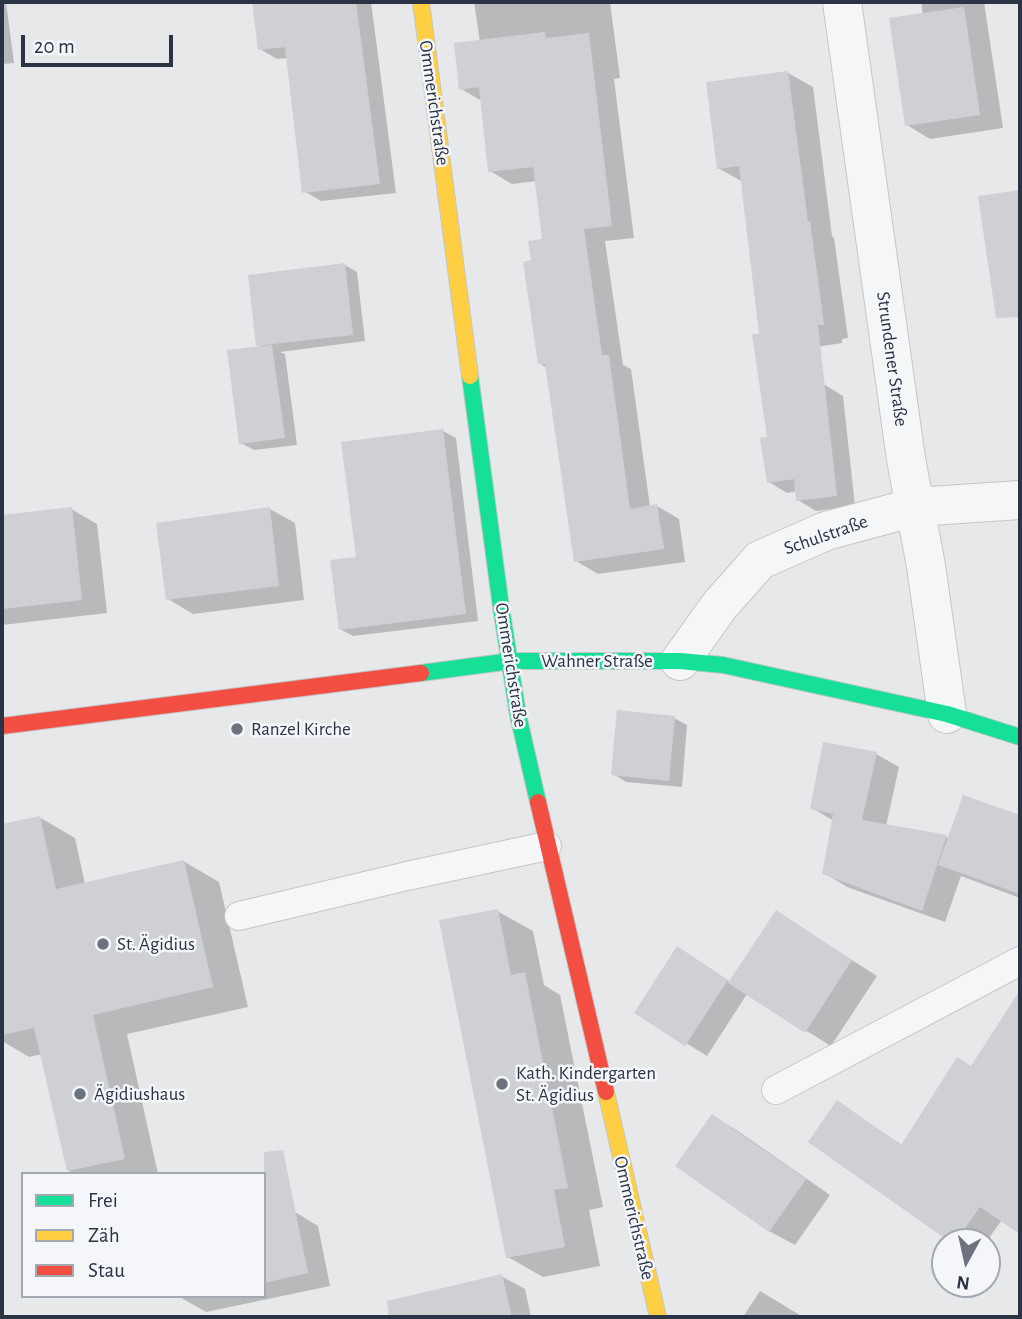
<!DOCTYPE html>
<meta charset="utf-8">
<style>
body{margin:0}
#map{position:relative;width:1022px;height:1319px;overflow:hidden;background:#e6e8ea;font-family:"Alegreya Sans",sans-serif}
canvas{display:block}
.frame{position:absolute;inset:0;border:4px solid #2b3445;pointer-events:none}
.legend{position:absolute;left:21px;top:1172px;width:245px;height:126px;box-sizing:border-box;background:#f4f6f9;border:2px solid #a4a8b1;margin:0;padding:9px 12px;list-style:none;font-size:21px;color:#2b3445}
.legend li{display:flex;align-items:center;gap:14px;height:35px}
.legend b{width:35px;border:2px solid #a4a8b1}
.north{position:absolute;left:931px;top:1228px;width:70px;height:70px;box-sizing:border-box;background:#f4f6f9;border:2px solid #a4a8b1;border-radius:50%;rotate:188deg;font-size:19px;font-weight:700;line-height:28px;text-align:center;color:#2b3445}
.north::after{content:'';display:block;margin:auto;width:24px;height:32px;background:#6c737f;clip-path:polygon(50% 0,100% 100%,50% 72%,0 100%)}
.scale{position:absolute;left:21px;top:35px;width:152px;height:32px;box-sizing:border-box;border:4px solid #2b3445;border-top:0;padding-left:9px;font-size:21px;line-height:24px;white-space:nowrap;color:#2b3445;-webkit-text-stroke:5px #f4f6f9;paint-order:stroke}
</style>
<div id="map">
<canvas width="1022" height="1319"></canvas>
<div class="frame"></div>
<ul class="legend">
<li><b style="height:9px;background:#16e098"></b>Frei</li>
<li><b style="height:9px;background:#ffcf43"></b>Zäh</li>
<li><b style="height:9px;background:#f24e42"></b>Stau</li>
</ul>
<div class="north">N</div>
<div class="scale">20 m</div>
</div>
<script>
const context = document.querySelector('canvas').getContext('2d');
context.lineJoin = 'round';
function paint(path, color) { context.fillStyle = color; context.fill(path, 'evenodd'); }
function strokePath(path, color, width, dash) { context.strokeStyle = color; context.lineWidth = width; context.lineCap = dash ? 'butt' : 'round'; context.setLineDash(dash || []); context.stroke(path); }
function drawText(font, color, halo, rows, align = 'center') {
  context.font = font + ' "Alegreya Sans",sans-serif'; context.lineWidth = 5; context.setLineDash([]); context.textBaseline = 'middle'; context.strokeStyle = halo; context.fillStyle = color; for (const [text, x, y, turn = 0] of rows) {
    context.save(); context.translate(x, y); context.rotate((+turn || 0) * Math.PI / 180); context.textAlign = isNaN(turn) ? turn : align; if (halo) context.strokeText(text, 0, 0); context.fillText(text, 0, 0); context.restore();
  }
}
const shadow = new Path2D(`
 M 2,2 L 6,2 L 14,63 L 2,64 Z
 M 254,2 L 371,2 L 396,193 L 321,201 L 304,191 L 288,58 L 277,59 L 260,49 Z
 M 474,2 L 610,2 L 620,78 L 614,79 L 634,238 L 605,241 L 623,365 L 631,369 L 650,507 L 657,506 L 679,519 L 685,562 L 598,574 L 576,561 L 547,368 L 539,363 L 533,262 L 544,241 L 537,181 L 512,184 L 490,171 L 482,101 L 461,89 L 480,42 Z
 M 921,2 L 984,2 L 1003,128 L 930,139 L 907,125 L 923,15 Z
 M 788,73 L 813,87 L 832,236 L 834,238 L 848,338 L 842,339 L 842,343 L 786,352 L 743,182 L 718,168 Z
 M 1020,192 L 1020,317 L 996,303 L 980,197 Z
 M 345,265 L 357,272 L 365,341 L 280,352 L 285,354 L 297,445 L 254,450 L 241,443 L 263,348 L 258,345 Z
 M 825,385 L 843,396 L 855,506 L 816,511 L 798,500 L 797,491 L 787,493 L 769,482 L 768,439 Z
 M 443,431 L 456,438 L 478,621 L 353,636 L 340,629 L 358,559 Z
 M 71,509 L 97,524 L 107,613 L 2,625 L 2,517 Z
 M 270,509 L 295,523 L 304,600 L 193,614 L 168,599 Z
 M 674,718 L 687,725 L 682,787 L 626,782 L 613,774 Z
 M 876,754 L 899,767 L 886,826 L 950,838 L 964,797 L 1020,817 L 1020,898 L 961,876 L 945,922 L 847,887 L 824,873 L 834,821 L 812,808 Z
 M 39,817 L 75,838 L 85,884 L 183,861 L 219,882 L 248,1007 L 127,1034 L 158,1174 L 74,1174 L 68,1170 L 42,1054 L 29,1057 L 2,1041 L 2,903 L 9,901 L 2,866 L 2,826 Z
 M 497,911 L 533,931 L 544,985 L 560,995 L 603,1207 L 589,1210 L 600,1266 L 543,1277 L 508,1257 Z
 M 776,912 L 877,976 L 831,1046 L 747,994 L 707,1056 L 637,1013 L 699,961 L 730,982 Z
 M 1020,994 L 1020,1231 L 1002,1220 L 986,1242 L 954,1242 L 838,1103 L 902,1145 L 972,1067 Z
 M 713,1116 L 738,1131 L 830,1195 L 795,1245 L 769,1231 Z
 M 295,1212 L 318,1226 L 330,1286 L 206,1312 L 183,1299 L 182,1296 L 264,1296 L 264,1219 Z
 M 501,1276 L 525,1289 L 531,1317 L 428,1317 L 423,1295 Z
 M 760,1291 L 780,1303 L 803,1317 L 743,1317 Z`);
const building = new Path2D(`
 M 252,2 L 356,2 L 380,184 L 302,193 L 285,47 L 258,50 Z
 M 964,7 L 980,115 L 905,126 L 889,18 Z
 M 545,32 L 546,38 L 589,33 L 612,226 L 584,229 L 602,355 L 609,355 L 630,509 L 657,504 L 664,549 L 574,562 L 545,364 L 538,364 L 523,262 L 531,260 L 528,241 L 542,239 L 533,167 L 488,172 L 479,87 L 459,90 L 454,43 Z
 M 788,71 L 808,222 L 810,221 L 824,325 L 818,325 L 837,496 L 796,501 L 794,479 L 767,483 L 760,438 L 767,437 L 752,334 L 759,334 L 739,166 L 717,169 L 706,82 Z
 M 1020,190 L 1020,317 L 996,318 L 978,196 Z
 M 345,263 L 353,335 L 256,346 L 248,275 Z
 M 272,345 L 285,438 L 239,444 L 227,350 Z
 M 443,429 L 466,614 L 339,630 L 330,560 L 356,557 L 341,442 Z
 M 72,507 L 82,600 L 2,609 L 2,515 Z
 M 270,507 L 279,586 L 166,600 L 156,523 Z
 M 617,710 L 675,716 L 669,781 L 611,775 Z
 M 823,742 L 877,752 L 862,820 L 947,835 L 922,911 L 822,874 L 833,814 L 849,817 L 810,809 Z
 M 963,795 L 1020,815 L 1020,894 L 938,865 Z
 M 40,816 L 56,889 L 184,860 L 213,987 L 93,1015 L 125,1159 L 67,1171 L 34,1028 L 2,1035 L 2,824 Z
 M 498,909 L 511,975 L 525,972 L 568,1188 L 554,1190 L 565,1247 L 506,1258 L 439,920 Z
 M 776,910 L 852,960 L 805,1033 L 728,983 Z
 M 677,946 L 728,980 L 685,1046 L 634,1013 Z
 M 1020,990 L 1020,1234 L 980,1207 L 955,1242 L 950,1242 L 808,1142 L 837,1100 L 901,1145 L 957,1057 L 971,1066 Z
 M 712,1114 L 806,1179 L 769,1232 L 675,1166 Z
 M 283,1150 L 308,1273 L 264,1283 L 264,1152 Z
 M 502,1274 L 512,1317 L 389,1317 L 387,1301 Z`);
const lane = new Path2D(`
 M 239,916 L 407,876 L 547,846
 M 776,1090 L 1020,961`);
const street = new Path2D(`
 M 842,2 L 906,459 L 926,566 L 947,714
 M 680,661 L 720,605 L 760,560 L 826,531 L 915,507 L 1020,500`);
const fast = new Path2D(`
 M 470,376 L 501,607 L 518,715 L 538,802
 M 421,673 L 511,661 L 680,661 L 723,665 L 947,714 L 1020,737`);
const slow = new Path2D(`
 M 421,2 L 470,376
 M 606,1092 L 658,1317`);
const jam = new Path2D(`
 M 2,726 L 421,673
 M 538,802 L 606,1092`);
const markers = [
 [237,729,7,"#6c737f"],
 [103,944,7,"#6c737f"],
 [502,1084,7,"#6c737f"],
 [80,1094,7,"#6c737f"]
];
const streetNames = [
 ["Ommerichstraße",434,103,82],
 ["Strundener Straße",892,359,82],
 ["Schulstraße",826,535,-19],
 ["Wahner Straße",597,661],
 ["Ommerichstraße",511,665,81],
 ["Ommerichstraße",634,1218,77]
];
const poiNames = [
 ["Ranzel Kirche",251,729],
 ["St. Ägidius",117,944],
 ["Kath. Kindergarten",516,1073],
 ["St. Ägidius",516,1095],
 ["Ägidiushaus",94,1094]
];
paint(shadow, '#0003');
paint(building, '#ced0d3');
strokePath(lane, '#c4c6c8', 30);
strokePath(street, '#c4c6c8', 40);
strokePath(fast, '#c4c6c8', 18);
strokePath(slow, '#c4c6c8', 18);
strokePath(jam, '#c4c6c8', 18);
strokePath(lane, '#f5f6f7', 28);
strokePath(street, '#f5f6f7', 38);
strokePath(fast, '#16e098', 16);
strokePath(slow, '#ffcf43', 16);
strokePath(jam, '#f24e42', 16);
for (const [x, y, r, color] of markers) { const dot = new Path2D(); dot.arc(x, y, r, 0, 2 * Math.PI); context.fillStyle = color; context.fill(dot); strokePath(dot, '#f4f6f9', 2.5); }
drawText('19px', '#2b3445', '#f4f6f9', streetNames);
drawText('19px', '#2b3445', '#f4f6f9', poiNames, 'left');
</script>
